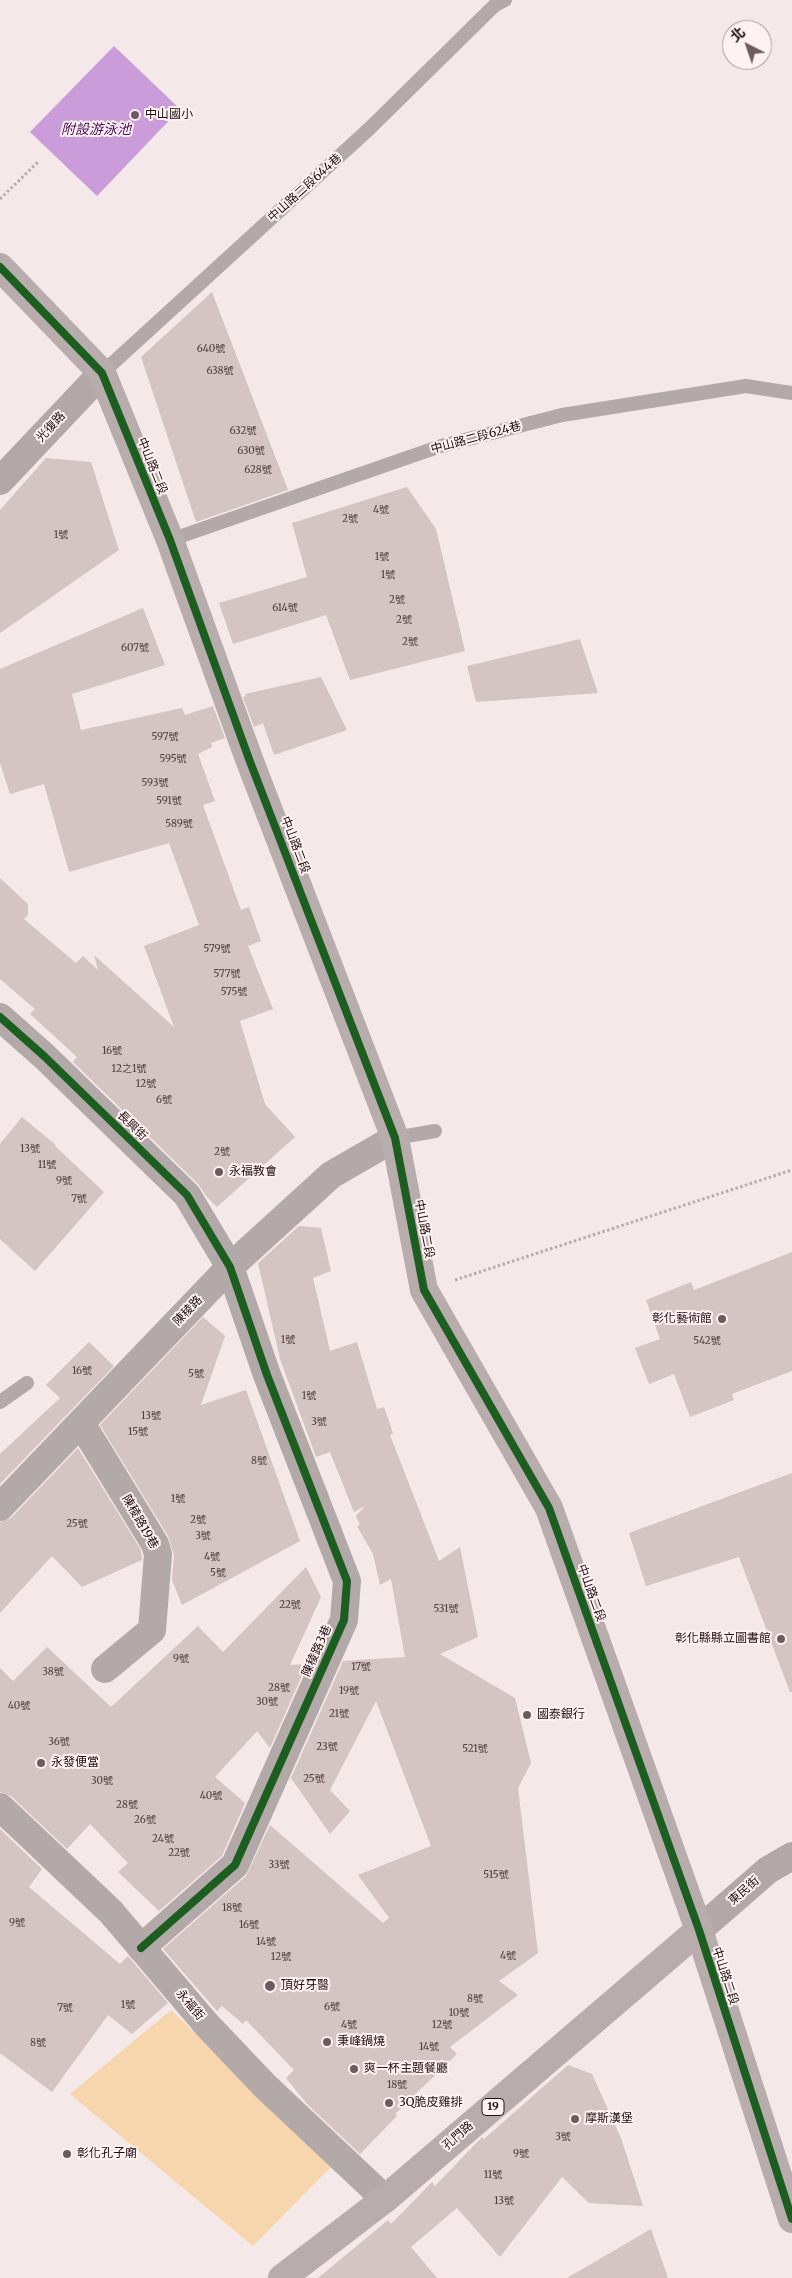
<!DOCTYPE html>
<meta charset="utf-8">
<style>
body{margin:0}
#map{position:relative;width:792px;height:2278px;overflow:hidden;background:#f4e8e8;font-family:Merriweather,"Noto Sans TC",serif}
canvas{display:block}
.north{position:absolute;left:722px;top:20px;width:50px;height:50px;box-sizing:border-box;background:#fff2f3;border:1px solid #a79899;border-radius:50%;rotate:319deg;font-size:14px;font-weight:700;line-height:20px;text-align:center;color:#241012}
.north::after{content:'';display:block;margin:auto;width:18px;height:22px;background:#6d5c5d;clip-path:polygon(50% 0,100% 100%,50% 72%,0 100%)}
</style>
<div id="map">
<canvas width="792" height="2278"></canvas>
<div class="north">北</div>
</div>
<script>
const context = document.querySelector('canvas').getContext('2d');
context.lineJoin = 'round';
function paint(path, color) { context.fillStyle = color; context.fill(path, 'evenodd'); }
function strokePath(path, color, width, dash) { context.strokeStyle = color; context.lineWidth = width; context.lineCap = dash ? 'butt' : 'round'; context.setLineDash(dash || []); context.stroke(path); }
function drawText(font, color, halo, rows, align = 'center') {
  context.font = font + ' Merriweather,"Noto Sans TC",serif'; context.lineWidth = 4; context.setLineDash([]); context.textBaseline = 'middle'; context.strokeStyle = halo; context.fillStyle = color; for (const [text, x, y, turn = 0] of rows) {
    context.save(); context.translate(x, y); context.rotate((+turn || 0) * Math.PI / 180); context.textAlign = isNaN(turn) ? turn : align; if (halo) context.strokeText(text, 0, 0); context.fillText(text, 0, 0); context.restore();
  }
}
const green = new Path2D(`
 M 171,2010 L 334,2164 L 253,2246 L 70,2094 Z`);
const water = new Path2D(`
 M 114,46 L 180,109 L 97,196 L 30,132 Z`);
const building = new Path2D(`
 M 212,292 L 288,490 L 196,522 L 141,357 Z
 M 46,458 L 91,462 L 119,550 L 0,633 L 0,510 Z
 M 407,487 L 436,529 L 465,651 L 350,680 L 326,615 L 233,644 L 219,603 L 307,577 L 292,523 Z
 M 143,608 L 165,665 L 72,694 L 81,730 L 182,708 L 185,715 L 213,706 L 225,738 L 211,743 L 212,747 L 198,754 L 215,801 L 203,805 L 241,910 L 249,907 L 261,941 L 248,946 L 273,1009 L 240,1021 L 265,1104 L 295,1137 L 217,1207 L 207,1197 L 198,1184 L 73,1062 L 77,1057 L 30,1014 L 35,1009 L 0,979 L 0,878 L 28,904 L 28,915 L 24,919 L 76,963 L 83,956 L 98,970 L 94,955 L 174,1027 L 144,946 L 199,925 L 169,843 L 69,872 L 44,784 L 10,794 L 0,763 L 0,669 Z
 M 580,639 L 598,693 L 476,702 L 467,666 Z
 M 321,677 L 347,730 L 274,755 L 263,723 L 254,727 L 243,697 L 246,696 L 245,694 Z
 M 22,1117 L 56,1145 L 55,1146 L 104,1192 L 35,1271 L 0,1239 L 0,1144 Z
 M 299,1226 L 321,1228 L 331,1271 L 313,1278 L 330,1351 L 357,1342 L 377,1409 L 384,1407 L 393,1433 L 390,1435 L 439,1561 L 460,1547 L 478,1637 L 440,1654 L 515,1698 L 531,1763 L 518,1788 L 538,1953 L 499,1981 L 518,1995 L 450,2047 L 457,2054 L 395,2114 L 397,2116 L 360,2154 L 307,2104 L 286,2078 L 294,2070 L 246,2020 L 243,2024 L 222,2006 L 217,2011 L 163,1949 L 246,1876 L 270,1825 L 383,1923 L 389,1918 L 358,1875 L 431,1846 L 376,1701 L 330,1790 L 350,1811 L 330,1834 L 291,1778 L 343,1661 L 405,1657 L 391,1579 L 380,1585 L 373,1554 L 357,1526 L 360,1525 L 356,1516 L 365,1506 L 354,1512 L 330,1452 L 316,1457 L 280,1359 L 258,1263 Z
 M 792,1252 L 792,1371 L 732,1394 L 734,1400 L 690,1417 L 674,1374 L 649,1384 L 635,1348 L 660,1339 L 646,1300 L 691,1282 L 694,1290 Z
 M 203,1317 L 225,1336 L 201,1405 L 246,1390 L 300,1541 L 182,1605 L 172,1580 L 174,1555 L 168,1536 L 100,1425 Z
 M 89,1342 L 114,1366 L 0,1484 L 0,1454 L 60,1398 L 46,1385 Z
 M 78,1448 L 141,1550 L 142,1560 L 82,1587 L 52,1556 L 0,1613 L 0,1522 L 11,1518 Z
 M 792,1473 L 792,1692 L 790,1692 L 739,1557 L 646,1586 L 629,1533 Z
 M 306,1567 L 321,1597 L 290,1665 L 307,1664 L 270,1748 L 257,1731 L 215,1777 L 245,1803 L 222,1856 L 159,1911 L 118,1872 L 128,1863 L 90,1824 L 67,1849 L 11,1796 L 0,1792 L 0,1668 L 13,1681 L 47,1647 L 111,1707 L 198,1626 L 223,1652 Z
 M 0,1829 L 42,1869 L 29,1887 L 120,1964 L 128,1956 L 168,2003 L 132,2034 L 108,2015 L 52,2092 L 0,2053 Z
 M 568,2065 L 592,2074 L 621,2138 L 643,2206 L 589,2203 L 562,2177 L 500,2257 L 457,2208 L 411,2247 L 437,2278 L 318,2278 L 388,2220 L 391,2224 L 432,2182 L 435,2186 L 482,2137 L 484,2139 Z
 M 651,2229 L 668,2278 L 567,2278 Z`);
const path = new Path2D(`
 M 0,199 L 38,162
 M 455,1280 L 792,1170`);
const lane = new Path2D(`
 M 102,373 L 369,129 L 495,5 L 505,0
 M 170,540 L 441,446 L 562,415 L 746,386 L 792,393
 M 395,1138 L 435,1131
 M 0,1402 L 27,1383`);
const street = new Path2D(`
 M 0,1017 L 44,1056 L 187,1195 L 230,1267 L 267,1375 L 347,1581 L 344,1620 L 235,1865 L 141,1948
 M 81,1423 L 155,1544 L 158,1554 L 152,1630 L 105,1669
 M 0,1507 L 230,1267 L 331,1175 L 395,1138
 M 0,1807 L 111,1912 L 207,2025 L 264,2085 L 385,2199`);
const secondary = new Path2D(`
 M 0,481 L 102,373
 M 699,1930 L 768,1870 L 792,1856`);
const primary = new Path2D(`
 M 0,267 L 102,373 L 170,540 L 249,759 L 395,1138 L 424,1290 L 549,1508 L 699,1930 L 792,2219
 M 282,2278 L 385,2199 L 699,1930`);
const cycleway = new Path2D(`
 M 0,267 L 102,373 L 170,540 L 249,759 L 395,1138 L 424,1290 L 549,1508 L 699,1930 L 792,2219
 M 0,1017 L 44,1056 L 187,1195 L 230,1267 L 267,1375 L 347,1581 L 344,1620 L 235,1865 L 141,1948`);
const markers = [
 [135,115,5,"#6d5c5d"],
 [219,1172,5,"#6d5c5d"],
 [722,1319,5,"#6d5c5d"],
 [781,1639,5,"#6d5c5d"],
 [527,1715,5,"#6d5c5d"],
 [41,1763,5,"#6d5c5d"],
 [270,1986,6,"#6d5c5d"],
 [327,2042,5,"#6d5c5d"],
 [354,2069,5,"#6d5c5d"],
 [389,2103,5,"#6d5c5d"],
 [575,2119,5,"#6d5c5d"],
 [67,2154,5,"#6d5c5d"]
];
const numberNames = [
 ["640號",211,349],
 ["638號",220,371],
 ["632號",243,431],
 ["630號",251,451],
 ["628號",258,470],
 ["4號",381,510],
 ["2號",350,519],
 ["1號",61,535],
 ["1號",382,557],
 ["1號",388,575],
 ["2號",397,600],
 ["614號",285,608],
 ["2號",404,620],
 ["2號",410,642],
 ["607號",135,648],
 ["597號",165,737],
 ["595號",173,759],
 ["593號",155,783],
 ["591號",169,801],
 ["589號",179,824],
 ["579號",217,949],
 ["577號",227,974],
 ["575號",234,992],
 ["16號",112,1051],
 ["12之1號",129,1069],
 ["12號",146,1084],
 ["6號",164,1100],
 ["13號",30,1149],
 ["2號",222,1152],
 ["11號",47,1165],
 ["9號",64,1181],
 ["7號",79,1199],
 ["1號",288,1340],
 ["542號",707,1341],
 ["16號",82,1371],
 ["5號",196,1374],
 ["1號",309,1396],
 ["13號",151,1416],
 ["3號",319,1422],
 ["15號",138,1432],
 ["8號",259,1461],
 ["1號",178,1499],
 ["2號",198,1520],
 ["25號",77,1524],
 ["3號",203,1536],
 ["4號",212,1557],
 ["5號",218,1573],
 ["22號",290,1605],
 ["531號",446,1609],
 ["9號",181,1659],
 ["17號",361,1667],
 ["38號",53,1672],
 ["28號",279,1688],
 ["19號",349,1691],
 ["30號",267,1702],
 ["40號",19,1706],
 ["21號",339,1714],
 ["36號",59,1742],
 ["23號",327,1747],
 ["521號",475,1749],
 ["25號",314,1779],
 ["30號",102,1781],
 ["40號",211,1796],
 ["28號",127,1805],
 ["26號",145,1820],
 ["24號",163,1839],
 ["22號",179,1853],
 ["33號",279,1865],
 ["515號",496,1875],
 ["18號",232,1908],
 ["9號",17,1923],
 ["16號",249,1925],
 ["14號",266,1942],
 ["4號",508,1956],
 ["12號",281,1957],
 ["8號",475,1999],
 ["1號",128,2005],
 ["6號",332,2007],
 ["7號",65,2008],
 ["10號",459,2013],
 ["4號",349,2025],
 ["12號",442,2025],
 ["8號",38,2043],
 ["14號",429,2047],
 ["18號",397,2085],
 ["3號",563,2137],
 ["9號",521,2154],
 ["11號",493,2175],
 ["13號",504,2201]
];
const shields = [
 [493,2107,22]
];
const shieldNames = [
 ["19",493,2107]
];
const poiNames = [
 ["中山國小",145,115],
 ["永福教會",229,1172],
 ["彰化藝術館",712,1319,"right"],
 ["彰化縣縣立圖書館",771,1639,"right"],
 ["國泰銀行",537,1715],
 ["永發便當",51,1763],
 ["頂好牙醫",281,1986],
 ["秉峰鍋燒",337,2042],
 ["爽一杯主題餐廳",364,2069],
 ["3Q脆皮雞排",399,2103],
 ["摩斯漢堡",585,2119],
 ["彰化孔子廟",77,2154]
];
const streetNames = [
 ["中山路二段644巷",305,188,-42],
 ["光復路",51,427,-47],
 ["中山路二段624巷",476,438,-15],
 ["中山路二段",152,466,68],
 ["中山路二段",295,845,69],
 ["長興街",132,1126,44],
 ["中山路二段",424,1229,79],
 ["陳稜路",188,1311,-46],
 ["陳稜路19巷",140,1522,60],
 ["中山路二段",591,1593,70],
 ["陳稜路3巷",317,1651,-66],
 ["東民街",744,1891,-41],
 ["中山路二段",725,1976,72],
 ["永福街",190,2005,50],
 ["孔門路",458,2136,-41]
];
const waterNames = [
 ["附設游泳池",96,130]
];
paint(green, '#f8d6ad');
paint(water, '#ca9cd9');
paint(building, '#d4c4c2');
strokePath(path, '#b7adad', 3, [2.5, 2.5]);
strokePath(lane, '#b3a9a9', 14);
strokePath(street, '#b3a9a9', 28);
strokePath(secondary, '#b3a7a8', 28);
strokePath(primary, '#b8acac', 28);
strokePath(cycleway, '#1b5e20', 8);
for (const [x, y, r, color] of markers) { const dot = new Path2D(); dot.arc(x, y, r, 0, 2 * Math.PI); context.fillStyle = color; context.fill(dot); strokePath(dot, '#fff2f3', 2); }
drawText('10px', '#503d3e', null, numberNames);
for (const [x, y, w] of shields) { const box = new Path2D(); box.roundRect(x - w / 2, y - 8.5, w, 17, 4); context.fillStyle = '#fff2f3'; context.fill(box); strokePath(box, '#241012', 1); }
drawText('bold 11px', '#241012', null, shieldNames);
drawText('12px', '#241012', '#fff2f3', poiNames, 'left');
drawText('12px', '#241012', '#fff2f3', streetNames);
drawText('italic 14px', '#460a5b', '#fff2f3', waterNames);
</script>
